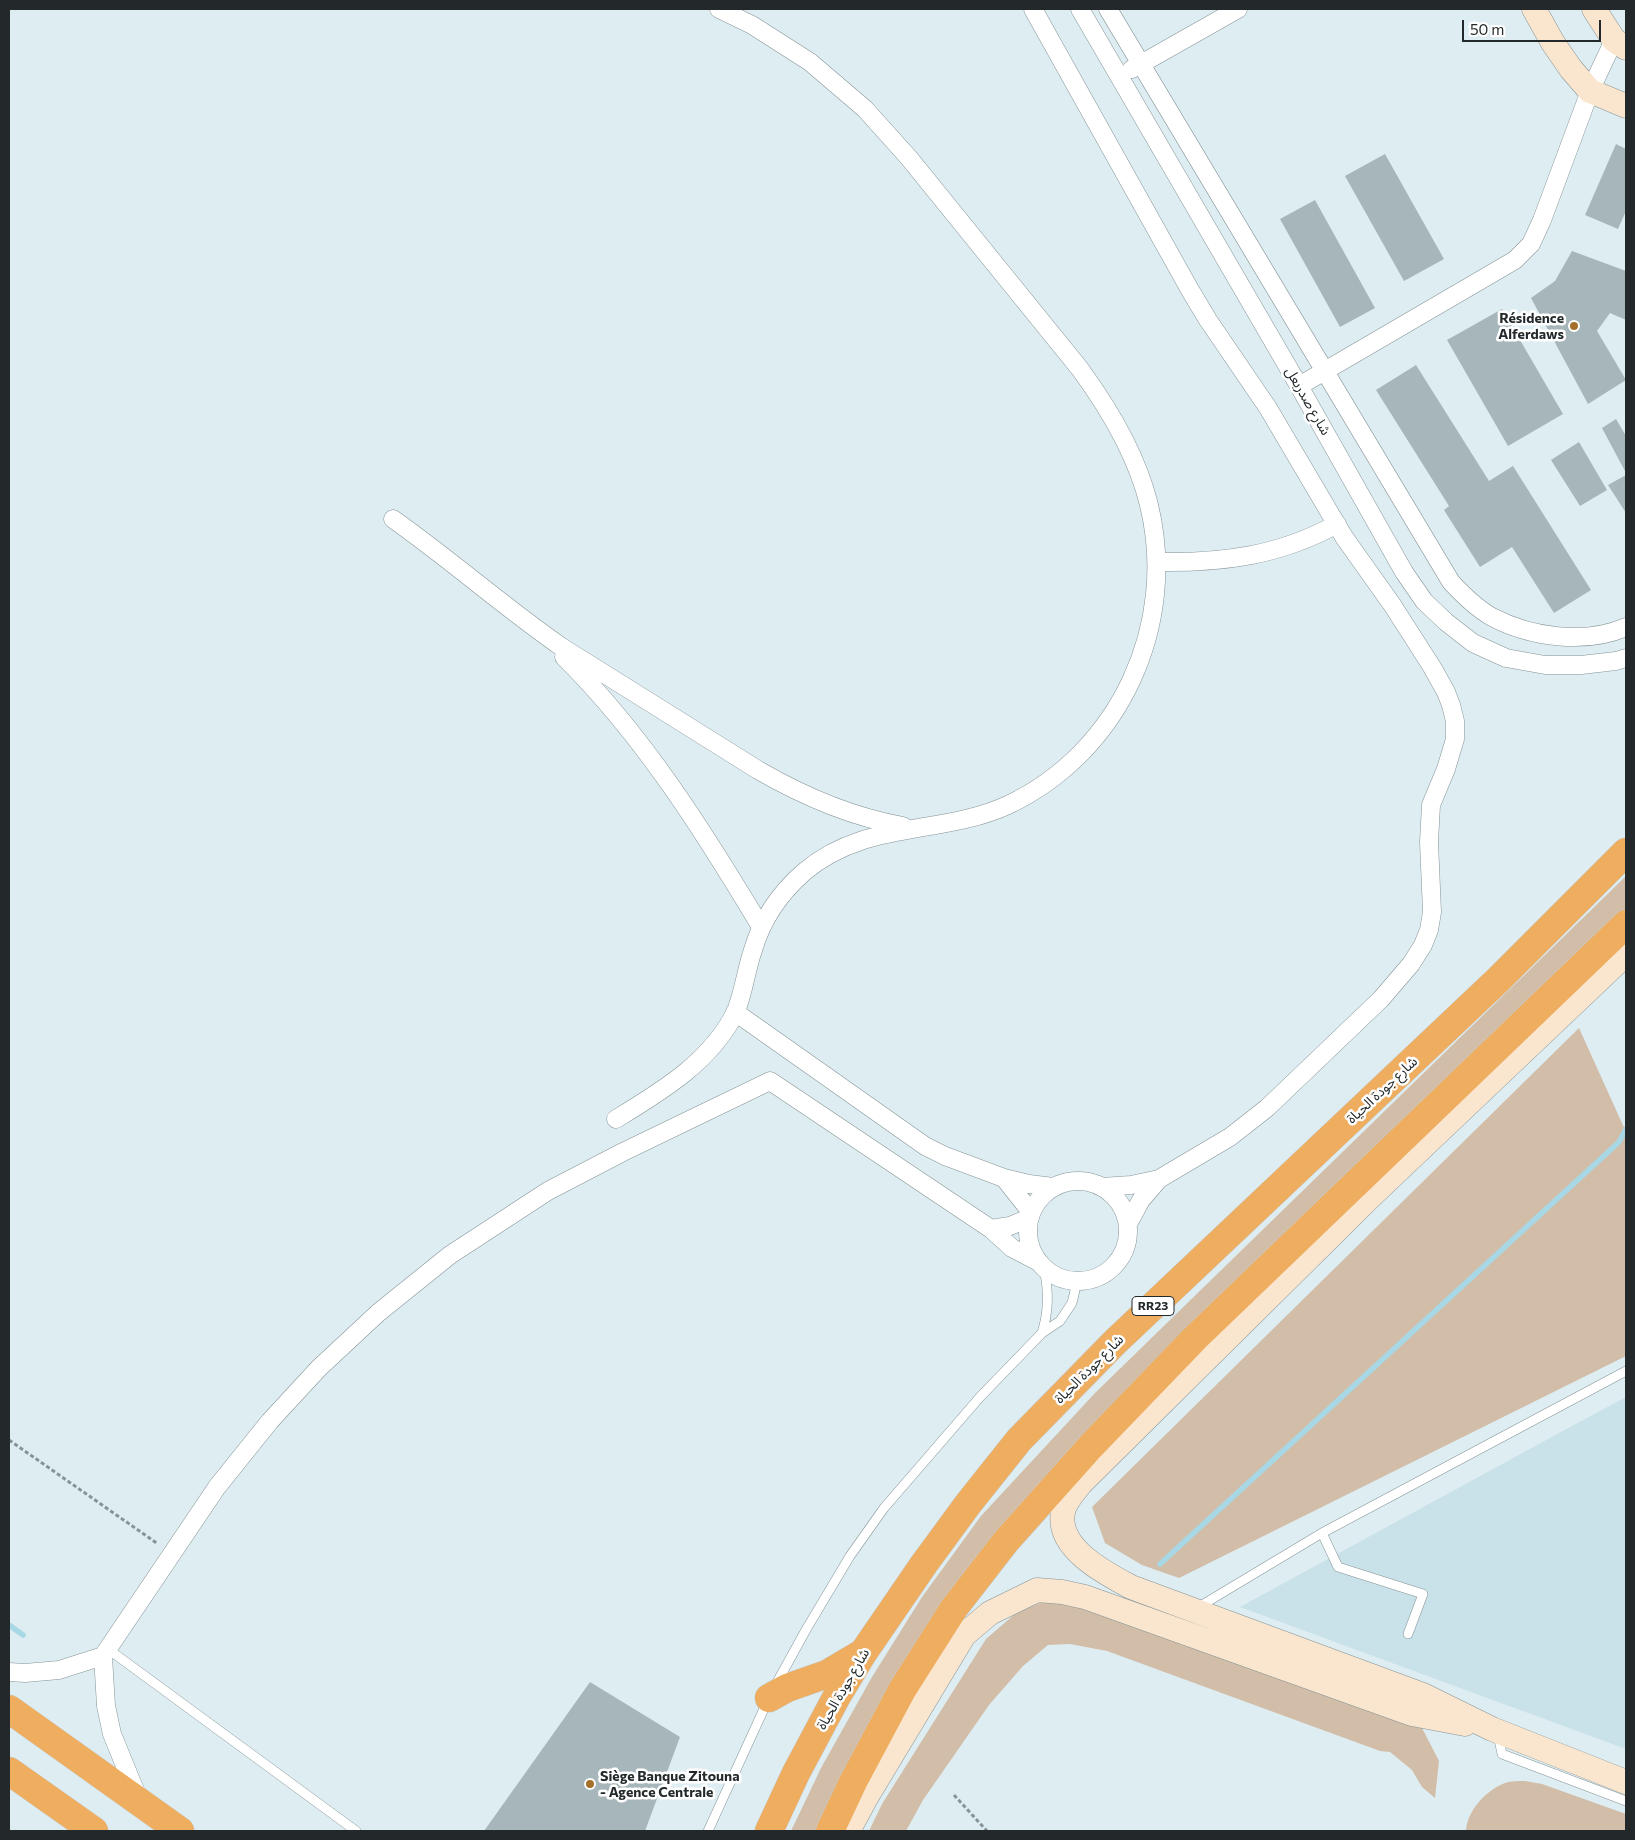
<!DOCTYPE html>
<meta charset="utf-8">
<style>
body{margin:0}
#map{position:relative;width:1635px;height:1840px;overflow:hidden;background:#deedf2;font-family:Commissioner,sans-serif}
canvas{display:block}
.frame{position:absolute;inset:0;border:10px solid #23292a;pointer-events:none}
.scale{position:absolute;left:1462px;top:20px;width:139px;height:22px;box-sizing:border-box;border:2px solid #23292a;border-top:0;padding-left:6px;font-size:15px;line-height:18px;white-space:nowrap;color:#23292a;-webkit-text-stroke:4px #fff;paint-order:stroke}
</style>
<div id="map">
<canvas width="1635" height="1840"></canvas>
<div class="frame"></div>
<div class="scale">50 m</div>
</div>
<script>
const context = document.querySelector('canvas').getContext('2d');
context.lineJoin = 'round';
function paint(path, color) { context.fillStyle = color; context.fill(path, 'evenodd'); }
function strokePath(path, color, width, dash) { context.strokeStyle = color; context.lineWidth = width; context.lineCap = dash ? 'butt' : 'round'; context.setLineDash(dash || []); context.stroke(path); }
function drawText(font, color, halo, rows, align = 'center') {
  context.font = font + ' Commissioner,"Noto Sans Arabic",sans-serif'; context.lineWidth = 5; context.setLineDash([]); context.textBaseline = 'middle'; context.strokeStyle = halo; context.fillStyle = color; for (const [text, x, y, turn = 0] of rows) {
    context.save(); context.translate(x, y); context.rotate((+turn || 0) * Math.PI / 180); context.textAlign = isNaN(turn) ? turn : align; if (halo) context.strokeText(text, 0, 0); context.fillText(text, 0, 0); context.restore();
  }
}
const built = new Path2D(`
 M 1626,1397 L 1626,1749 L 1240,1607 L 1561,1432 Z`);
const green = new Path2D(`
 M 1626,876 L 1626,913 L 1005,1531 L 823,1831 L 791,1831 L 821,1768 L 872,1677 L 922,1597 L 981,1516 L 1095,1393 Z
 M 1579,1028 L 1626,1132 L 1626,1356 L 1179,1578 L 1142,1565 L 1105,1543 L 1092,1507 Z
 M 1042,1602 L 1064,1602 L 1422,1728 L 1439,1761 L 1435,1798 L 1422,1787 L 1412,1770 L 1390,1752 L 1380,1751 L 1107,1651 L 1070,1644 L 1048,1645 L 1023,1666 L 989,1705 L 923,1800 L 906,1831 L 869,1831 L 882,1804 L 986,1639 L 1016,1613 Z
 M 1525,1781 L 1542,1784 L 1626,1814 L 1626,1831 L 1466,1831 C 1467,1811 1486,1790 1505,1783 C 1511,1781 1518,1781 1525,1781 Z`);
const stream = new Path2D(`
 M 1160,1564 L 1619,1142 L 1626,1129
 M 9,1625 L 23,1635`);
const building = new Path2D(`
 M 1616,144 L 1626,149 L 1626,211 L 1618,229 L 1585,215 Z
 M 1385,154 L 1444,259 L 1404,281 L 1345,176 Z
 M 1315,200 L 1375,308 L 1340,327 L 1280,219 Z
 M 1572,251 L 1626,271 L 1626,320 L 1610,313 L 1597,331 L 1626,380 L 1588,404 L 1531,298 L 1555,281 Z
 M 1502,309 L 1563,414 L 1508,446 L 1447,340 Z
 M 1416,365 L 1489,481 L 1513,466 L 1591,590 L 1554,613 L 1512,547 L 1480,567 L 1444,510 L 1449,506 L 1376,390 Z
 M 1616,419 L 1626,436 L 1626,473 L 1602,428 Z
 M 1579,442 L 1607,490 L 1580,506 L 1551,460 Z
 M 1626,475 L 1626,513 L 1608,485 Z
 M 590,1682 L 680,1737 L 645,1831 L 484,1831 Z`);
const path = new Path2D(`
 M 9,1440 L 158,1544
 M 954,1795 L 987,1831`);
const lane = new Path2D(`
 M 1042,1333 C 1049,1311 1049,1291 1044,1269
 M 1322,1533 L 1338,1567 L 1423,1594 L 1408,1634
 M 1197,1608 L 1322,1533 L 1626,1371
 M 108,1649 L 356,1831
 M 775,1686 L 807,1628 L 850,1556 L 884,1508 L 980,1397 L 1042,1333 L 1060,1321 L 1072,1303 L 1077,1282
 M 1498,1734 L 1502,1754 L 1626,1801
 M 708,1831 L 768,1700`);
const street = new Path2D(`
 M 1033,9 L 1190,290 L 1208,320 L 1268,408 L 1344,537 L 1393,606 L 1432,667 L 1446,692 L 1451,705 L 1455,721 L 1455,739 L 1446,769 L 1431,805 L 1429,842 L 1432,912 L 1429,930 L 1423,945 L 1411,964 L 1381,999 L 1267,1108 L 1230,1137 L 1159,1179 L 1131,1185 L 1102,1187
 M 1080,9 L 1299,386 L 1404,572 L 1424,601 L 1446,622 L 1473,643 L 1506,658 L 1545,665 L 1581,665 L 1616,661 L 1626,658
 M 1108,9 L 1451,582 C 1463,595 1476,608 1492,617 C 1530,637 1585,645 1626,627
 M 1132,69 L 1238,9
 M 1299,386 L 1515,260 L 1531,244 L 1542,220 L 1590,91 L 1614,40
 M 393,519 C 451,560 504,607 563,648 L 758,770 C 803,796 851,817 903,826
 M 1157,562 C 1222,563 1279,556 1337,524
 M 564,657 C 643,735 704,832 761,927
 M 735,1012 L 925,1146 L 945,1156 L 1004,1178 L 1029,1184 L 1053,1187
 M 616,1119 C 662,1091 712,1061 736,1011 C 744,991 746,970 753,950 C 762,919 780,893 804,872 C 865,820 940,836 1008,805 C 1120,752 1178,625 1149,505 C 1137,455 1110,410 1080,369 L 909,158 L 865,109 L 810,62 L 752,25 L 719,9
 M 1004,1178 L 1031,1212
 M1028 1231a50 50 0 1 1 100 0a50 50 0 1 1-100 0Z
 M 1128,1224 L 1141,1200 L 1159,1179
 M 991,1229 L 1010,1226 L 1029,1218
 M 103,1656 L 106,1706 L 112,1734 L 139,1800
 M 9,1672 L 25,1673 L 59,1670 L 103,1656 L 217,1487 L 270,1421 L 319,1368 L 378,1313 L 450,1255 L 548,1191 L 623,1152 L 770,1081 L 991,1229 L 1012,1248 L 1037,1261`);
const secondary = new Path2D(`
 M 1534,9 L 1553,43 L 1571,69 L 1590,91 L 1626,106
 M 1594,9 L 1614,40 L 1626,48
 M 1626,954 L 1371,1196 L 1081,1483 C 1075,1491 1065,1501 1063,1512 C 1056,1548 1105,1573 1131,1587 L 1423,1695 L 1492,1729 L 1626,1782
 M 848,1831 L 867,1796 L 964,1635 L 990,1613 L 1037,1590 L 1062,1592 L 1085,1597 L 1412,1714 L 1465,1724`);
const highway = new Path2D(`
 M 769,1698 L 787,1688 L 827,1674 L 859,1655
 M 9,1709 L 180,1831
 M 9,1771 L 94,1831
 M 769,1831 L 796,1773 L 837,1696 L 863,1653 L 924,1564 L 968,1504 L 1019,1440 L 1115,1342 L 1499,979 L 1626,852
 M 830,1831 L 853,1782 L 902,1690 L 954,1608 L 1006,1541 L 1091,1446 L 1195,1338 L 1626,924`);
const markers = [
 [1574,326,5,"#a5702a"],
 [590,1784,5,"#a5702a"]
];
const shields = [
 [1153,1306,42]
];
const shieldNames = [
 ["RR23",1153,1306]
];
const poiNames = [
 ["Résidence",1564,318],
 ["Alferdaws",1564,334],
 ["Siège Banque Zitouna",600,1776,"left"],
 ["- Agence Centrale",600,1792,"left"]
];
const streetNames = [
 ["شارع صدربعل",1308,401,60],
 ["شارع جودة الحياة",1382,1090,-43],
 ["شارع جودة الحياة",1089,1369,-45],
 ["شارع جودة الحياة",843,1689,-60]
];
paint(built, '#c9e1e8');
paint(green, '#d1bda8');
strokePath(stream, '#a8d8e5', 5.5);
paint(building, '#a7b6ba');
strokePath(lane, '#849396', 10);
strokePath(street, '#849396', 19);
strokePath(secondary, '#849396', 25);
strokePath(highway, '#cacccc', 29);
strokePath(path, '#889397', 3, [4, 2.5]);
strokePath(lane, '#fff', 9);
strokePath(street, '#fff', 18);
strokePath(secondary, '#fae6cf', 24);
strokePath(highway, '#eead5f', 28);
for (const [x, y, r, color] of markers) { const dot = new Path2D(); dot.arc(x, y, r, 0, 2 * Math.PI); context.fillStyle = color; context.fill(dot); strokePath(dot, '#fff', 2); }
for (const [x, y, w] of shields) { const box = new Path2D(); box.roundRect(x - w / 2, y - 9.5, w, 19, 4); context.fillStyle = '#fff'; context.fill(box); strokePath(box, '#23292a', 1); }
drawText('bold 12px', '#23292a', null, shieldNames);
drawText('bold 14px', '#23292a', '#fff', poiNames, 'right');
drawText('14px', '#23292a', '#fff', streetNames);
</script>
